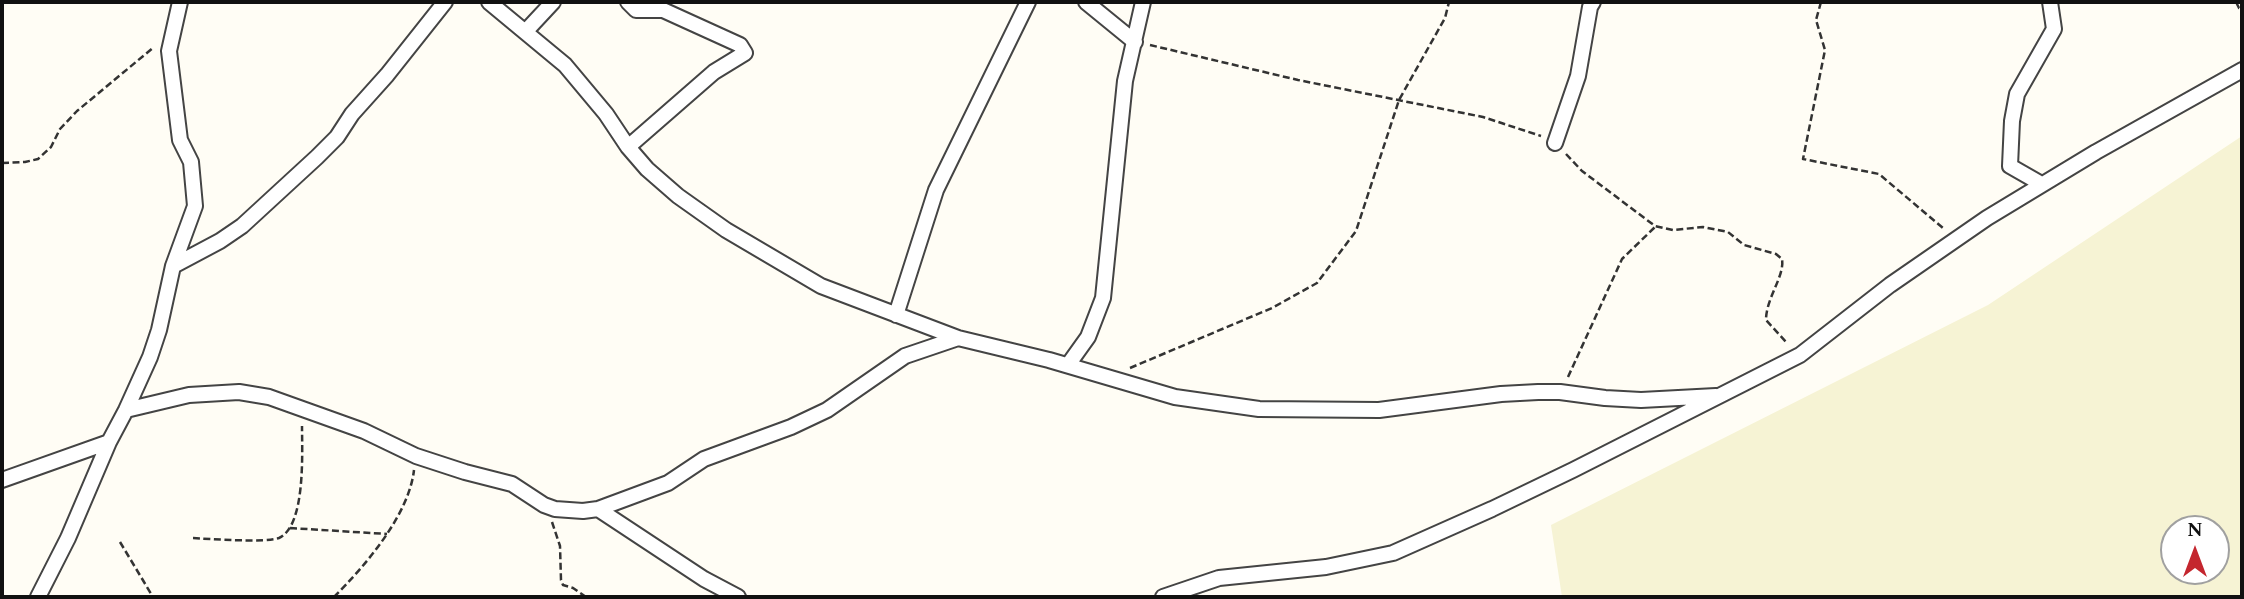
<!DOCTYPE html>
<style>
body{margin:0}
#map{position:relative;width:2244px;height:599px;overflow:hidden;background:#fffdf5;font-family:Spectral,serif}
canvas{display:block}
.frame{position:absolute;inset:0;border:4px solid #111;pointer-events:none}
.north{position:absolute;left:2160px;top:515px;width:70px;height:70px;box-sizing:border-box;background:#fff;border:2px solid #a0a0a0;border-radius:50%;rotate:0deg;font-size:19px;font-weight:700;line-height:28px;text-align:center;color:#111}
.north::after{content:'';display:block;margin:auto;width:24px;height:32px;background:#c4262e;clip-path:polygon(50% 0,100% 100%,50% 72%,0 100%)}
</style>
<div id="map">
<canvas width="2244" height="599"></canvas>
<div class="frame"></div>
<div class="north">N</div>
</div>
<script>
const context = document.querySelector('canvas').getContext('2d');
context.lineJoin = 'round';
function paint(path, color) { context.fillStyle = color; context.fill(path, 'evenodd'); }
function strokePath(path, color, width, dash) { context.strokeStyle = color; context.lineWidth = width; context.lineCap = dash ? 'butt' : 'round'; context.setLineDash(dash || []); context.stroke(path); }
const farmland = new Path2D(`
 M 2242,136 L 2242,597 L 1562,597 L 1551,525 L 1988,305 ZM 2174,529 L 2216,529 L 2216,571 L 2174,571 Z`);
const path = new Path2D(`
 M 1821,2 L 1816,20 L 1825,50 L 1803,159 L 1879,174 L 1943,228
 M 2236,2 L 2239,8 L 2242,9
 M 1150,45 L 1298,80 L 1483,117 L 1541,136
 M 1566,154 L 1582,171 L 1655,226 L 1673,230 L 1703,227 L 1728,232 L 1744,245 L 1776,254 L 1782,259 C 1785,276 1766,298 1766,320 L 1787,343
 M 2,163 L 25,162 L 38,159 L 51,147 L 60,129 L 77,111 L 154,47
 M 1130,368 L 1272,308 L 1317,283 L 1356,231 L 1399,100 L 1445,18 L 1449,2
 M 1568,377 L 1622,259 L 1655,227
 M 552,522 L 560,546 L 561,580 L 563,585 L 573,588 L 586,597
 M 290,528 L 387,534
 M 193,538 C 210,539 266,543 279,538 C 306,526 302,451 302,426
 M 120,542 L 153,597
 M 334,597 C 365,566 409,515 414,470`);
const street = new Path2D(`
 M 489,2 L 565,65 L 606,114 L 628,147 L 647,169 L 678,196 L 726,230 L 821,286 L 958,338 L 1049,360 L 1175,397 L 1259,409 L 1379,410 L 1501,394 L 1538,392 L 1560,392 L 1605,398 L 1641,400 L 1716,396
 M 628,2 L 636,10 L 663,10 L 740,45 L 745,53 L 714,72 L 628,147
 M 1086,2 L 1135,42
 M 526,31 L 553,2
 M 1555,143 L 1578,76 L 1590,7 L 1593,2
 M 2038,182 L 2010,166 L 2012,121 L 2017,94 L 2054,29 L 2050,2
 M 173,266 L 220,241 L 242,226 L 317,157 L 337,137 L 352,114 L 387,75 L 445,2
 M 896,315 L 936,190 L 1028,2
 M 1068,365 L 1088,337 L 1103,298 L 1125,81 L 1143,2
 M 126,410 L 189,395 L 239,392 L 269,397 L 364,431 L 416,456 L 465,472 L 512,484 L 544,505 L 555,509 L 583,511 L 598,509 L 668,483 L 704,459 L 791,427 L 827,410 L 905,356 L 958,338
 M 2,480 L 109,442
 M 598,509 L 704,579 L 738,597
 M 38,597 L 68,538 L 109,442 L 126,410 L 150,357 L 159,330 L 173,266 L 195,206 L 191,162 L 180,140 L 169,51 L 180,2
 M 1163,597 L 1219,578 L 1326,567 L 1393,553 L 1492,509 L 1573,470 L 1800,355 L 1890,285 L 1987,218 L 2096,152 L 2242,70`);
paint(farmland, '#f6f3d4');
strokePath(street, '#444', 18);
strokePath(path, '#333', 2.5, [7, 3.5]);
strokePath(street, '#fff', 14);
</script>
